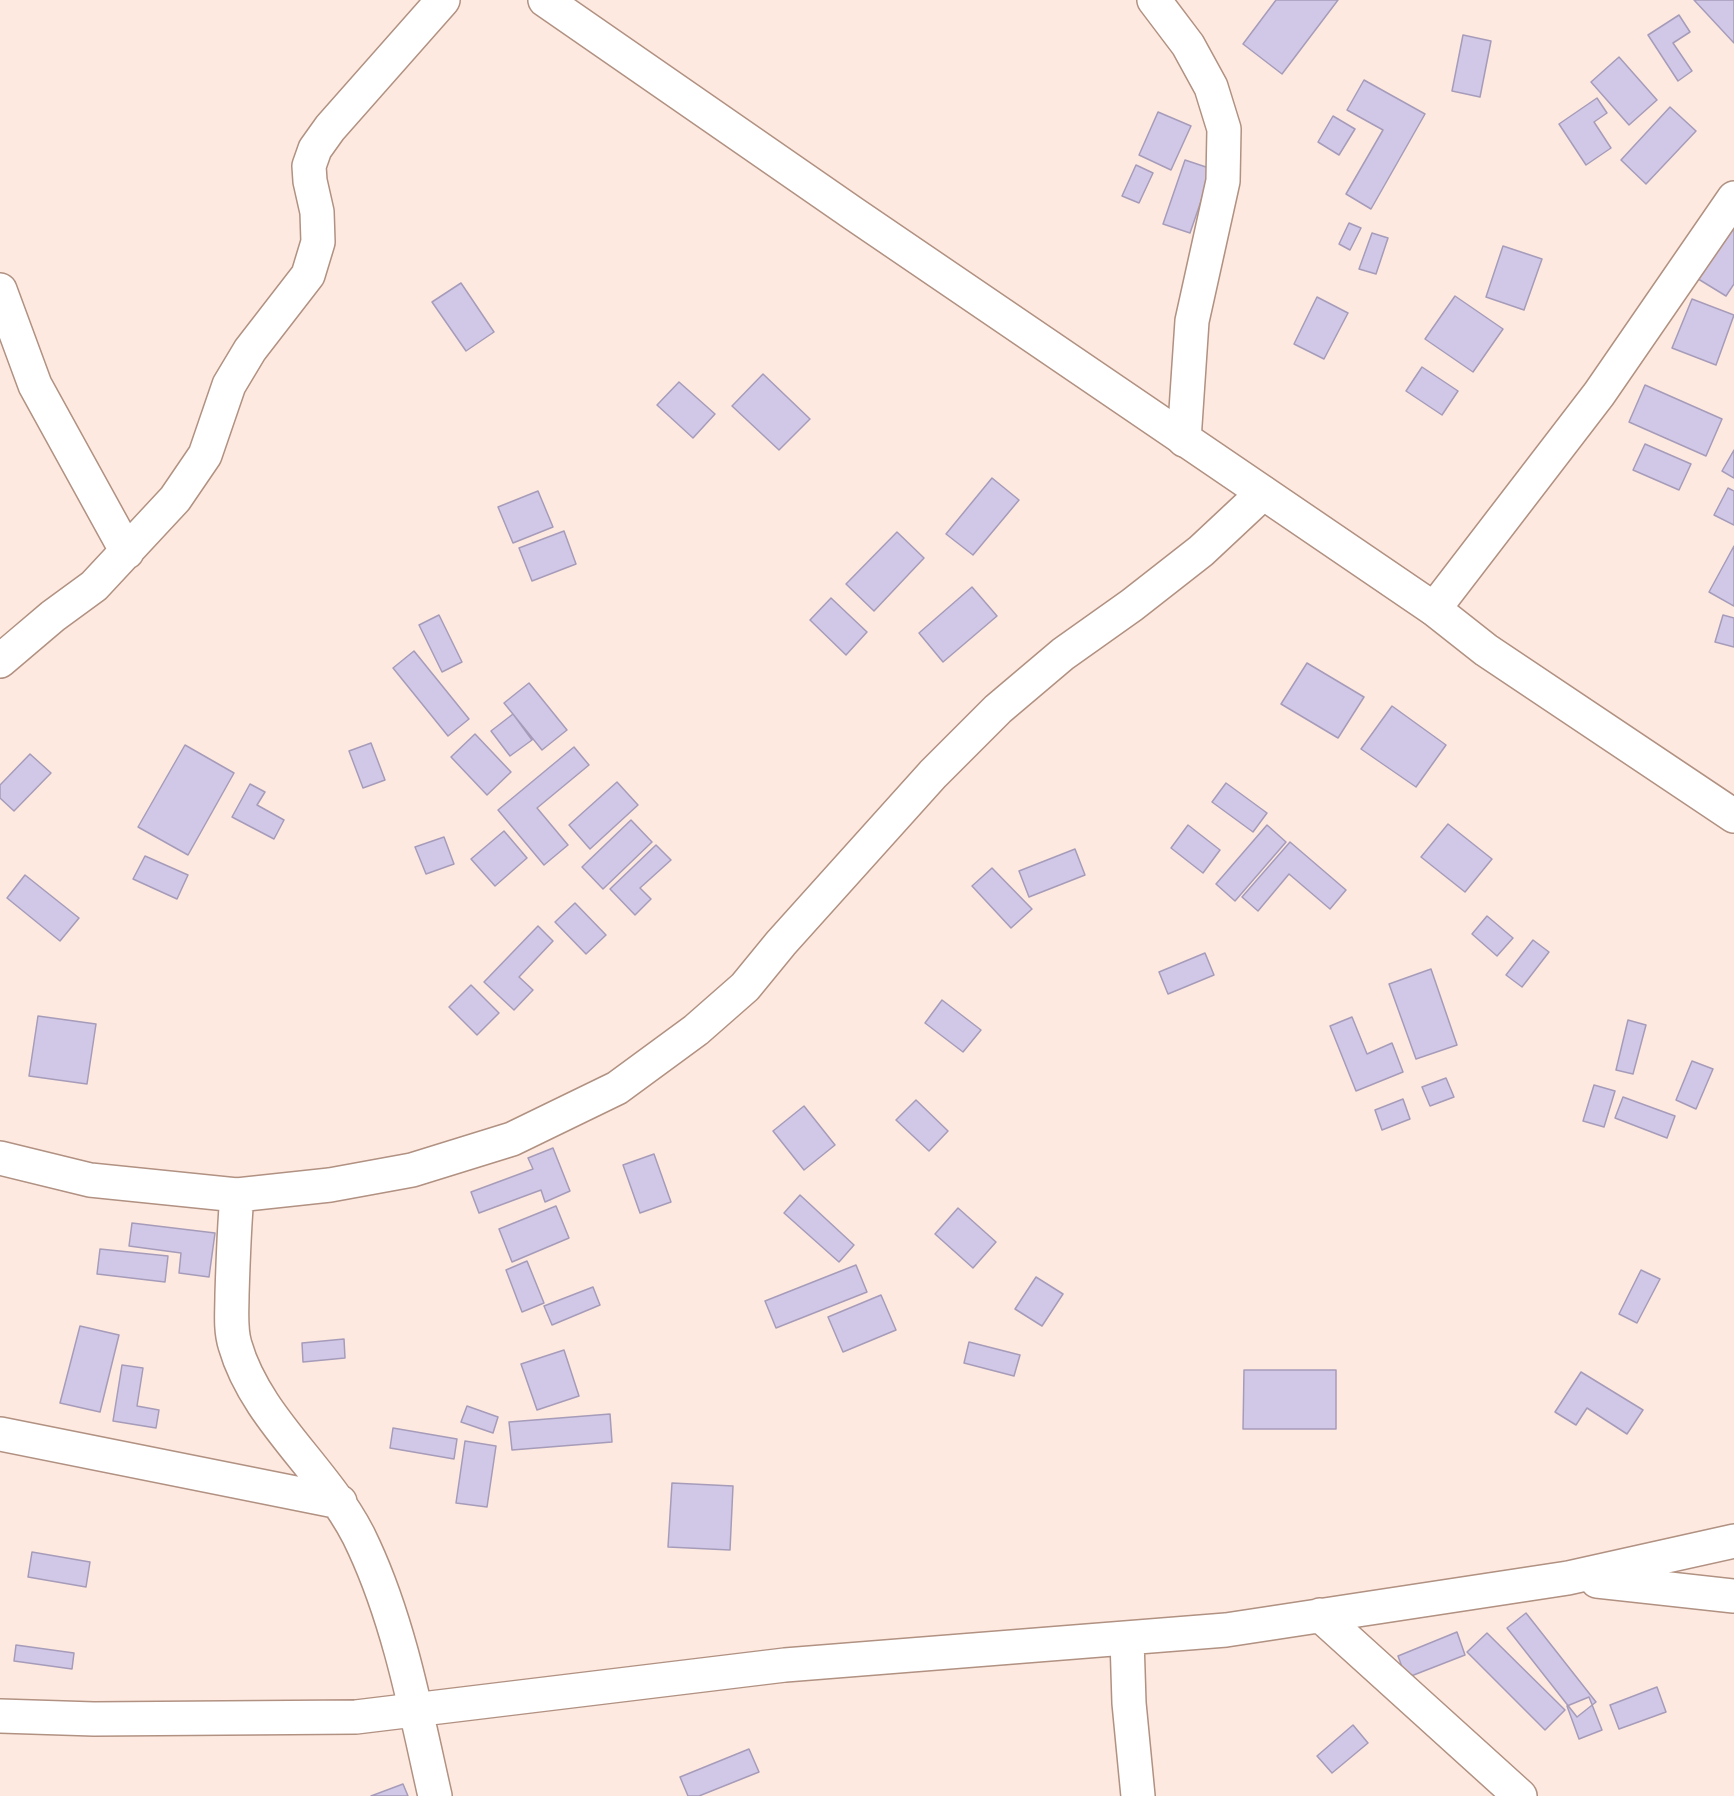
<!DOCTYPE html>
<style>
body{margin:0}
canvas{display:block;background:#fde9df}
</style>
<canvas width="1734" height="1796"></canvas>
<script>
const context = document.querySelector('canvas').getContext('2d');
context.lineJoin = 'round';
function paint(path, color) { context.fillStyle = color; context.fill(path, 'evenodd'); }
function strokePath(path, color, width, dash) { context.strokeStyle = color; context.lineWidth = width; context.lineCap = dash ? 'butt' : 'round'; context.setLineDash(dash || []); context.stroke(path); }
const building = new Path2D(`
 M 1276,0 L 1338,0 L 1282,74 L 1243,44 Z
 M 1694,0 L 1734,0 L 1734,43 Z
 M 1679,15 L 1690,32 L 1673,43 L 1692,71 L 1678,81 L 1648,35 Z
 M 1463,35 L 1491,41 L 1480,97 L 1452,91 Z
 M 1619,57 L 1657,100 L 1629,125 L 1591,82 Z
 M 1364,80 L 1425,114 L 1371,209 L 1346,194 L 1383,130 L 1347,110 Z
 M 1597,98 L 1607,113 L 1594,122 L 1611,148 L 1586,165 L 1559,124 Z
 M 1670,107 L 1696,131 L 1646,184 L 1621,160 Z
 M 1158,112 L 1191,126 L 1171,170 L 1139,155 Z
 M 1333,116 L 1355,129 L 1339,155 L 1318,142 Z
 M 1185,160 L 1212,169 L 1190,233 L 1163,224 Z
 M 1136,165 L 1153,173 L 1139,203 L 1122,196 Z
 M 1734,219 L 1734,284 L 1726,296 L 1695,277 Z
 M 1349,223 L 1361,228 L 1350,250 L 1339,244 Z
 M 1372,233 L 1388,238 L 1376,274 L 1359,269 Z
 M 1503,246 L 1542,259 L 1524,310 L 1486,297 Z
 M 461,283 L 494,332 L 466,351 L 432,302 Z
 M 1455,296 L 1503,329 L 1473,372 L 1425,339 Z
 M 1317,297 L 1348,313 L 1324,359 L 1294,344 Z
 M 1692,299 L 1734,315 L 1716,365 L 1672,348 Z
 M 1422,367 L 1458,391 L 1442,415 L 1406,391 Z
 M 763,374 L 810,419 L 779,450 L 732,406 Z
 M 679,382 L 715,414 L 693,438 L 657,405 Z
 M 1645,385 L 1722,419 L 1706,456 L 1629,422 Z
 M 1645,444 L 1691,464 L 1679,490 L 1633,470 Z
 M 1734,450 L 1734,478 L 1722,471 Z
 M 992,478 L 1019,500 L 973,555 L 946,534 Z
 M 1728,488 L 1734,491 L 1734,525 L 1714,515 Z
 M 538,491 L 553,527 L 513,543 L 498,507 Z
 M 564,531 L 576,564 L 532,581 L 519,548 Z
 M 897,532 L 924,558 L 874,611 L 846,584 Z
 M 1734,546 L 1734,606 L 1709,592 Z
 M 972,587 L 997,616 L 943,662 L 919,633 Z
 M 831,598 L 867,632 L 846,655 L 810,620 Z
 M 439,615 L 462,662 L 442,672 L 419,625 Z
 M 1723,615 L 1734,618 L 1734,647 L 1715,642 Z
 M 414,651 L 469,719 L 448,736 L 393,668 Z
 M 1307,663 L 1364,697 L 1338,738 L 1281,704 Z
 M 529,683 L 567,730 L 542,750 L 504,703 Z
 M 1392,706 L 1446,745 L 1416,787 L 1361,749 Z
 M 513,714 L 532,740 L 510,756 L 491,731 Z
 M 475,734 L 511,772 L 487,795 L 451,757 Z
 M 371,743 L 385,780 L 363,788 L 349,751 Z
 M 185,745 L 234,773 L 188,855 L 138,827 Z
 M 574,747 L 589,765 L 537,808 L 568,845 L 544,865 L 498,810 Z
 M 30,754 L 51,773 L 14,811 L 0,798 L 0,785 Z
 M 617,782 L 638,805 L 590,849 L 569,825 Z
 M 1226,783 L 1267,813 L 1253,832 L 1212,802 Z
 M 250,784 L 265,792 L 257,805 L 284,820 L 274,839 L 232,817 Z
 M 631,820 L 652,842 L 603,889 L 582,867 Z
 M 1448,824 L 1492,859 L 1465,892 L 1421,857 Z
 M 1188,825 L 1220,850 L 1203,873 L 1171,848 Z
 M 1267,825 L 1286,842 L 1235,901 L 1216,884 Z
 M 504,831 L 527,858 L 495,886 L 471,859 Z
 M 444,837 L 454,864 L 426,874 L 415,847 Z
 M 1290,842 L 1346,890 L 1330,909 L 1289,874 L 1258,911 L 1242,897 Z
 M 656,845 L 671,860 L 640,888 L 651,899 L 635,915 L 610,889 Z
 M 1075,849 L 1085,875 L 1029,897 L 1019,871 Z
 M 145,856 L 188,875 L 177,899 L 133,879 Z
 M 992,868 L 1032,909 L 1011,928 L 972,886 Z
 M 25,875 L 79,918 L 60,941 L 7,898 Z
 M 575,903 L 606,935 L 586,954 L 555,922 Z
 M 1487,916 L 1513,938 L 1497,956 L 1472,934 Z
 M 538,926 L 553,941 L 519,977 L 533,990 L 514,1010 L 484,982 Z
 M 1533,940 L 1549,952 L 1522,987 L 1506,975 Z
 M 1205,953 L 1214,975 L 1168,994 L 1159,972 Z
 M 1431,969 L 1457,1045 L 1416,1059 L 1389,984 Z
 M 471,985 L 499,1013 L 477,1035 L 449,1007 Z
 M 942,1000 L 981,1030 L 963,1052 L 925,1023 Z
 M 38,1016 L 96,1024 L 87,1084 L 29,1076 Z
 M 1352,1017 L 1367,1054 L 1392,1043 L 1403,1072 L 1356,1091 L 1330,1026 Z
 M 1628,1020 L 1646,1025 L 1633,1074 L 1616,1070 Z
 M 1692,1061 L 1713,1069 L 1696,1109 L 1676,1100 Z
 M 1446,1078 L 1454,1097 L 1430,1106 L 1422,1087 Z
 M 1594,1085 L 1615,1091 L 1604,1127 L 1583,1121 Z
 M 1623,1097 L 1675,1116 L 1667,1138 L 1615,1118 Z
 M 1403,1099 L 1410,1119 L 1382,1130 L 1375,1110 Z
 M 916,1100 L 948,1131 L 929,1151 L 896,1120 Z
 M 804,1106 L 835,1145 L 804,1170 L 773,1131 Z
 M 553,1148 L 570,1191 L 545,1202 L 541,1190 L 479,1213 L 471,1192 L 533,1169 L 528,1158 Z
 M 654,1154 L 671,1202 L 640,1213 L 623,1165 Z
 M 800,1195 L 854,1245 L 839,1262 L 784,1213 Z
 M 556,1206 L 569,1238 L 512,1262 L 499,1229 Z
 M 958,1208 L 996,1242 L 973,1268 L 935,1234 Z
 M 132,1223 L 215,1233 L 209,1277 L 179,1273 L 181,1253 L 129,1246 Z
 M 100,1249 L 168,1256 L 165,1282 L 97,1274 Z
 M 527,1261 L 544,1303 L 522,1312 L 506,1270 Z
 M 856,1265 L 867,1292 L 776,1328 L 765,1301 Z
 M 1641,1270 L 1660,1279 L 1637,1323 L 1619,1314 Z
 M 1036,1277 L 1063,1294 L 1042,1326 L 1015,1309 Z
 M 593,1287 L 600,1305 L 552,1325 L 544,1306 Z
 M 881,1295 L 896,1330 L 843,1352 L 828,1317 Z
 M 80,1326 L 119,1335 L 100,1412 L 60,1403 Z
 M 344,1339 L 345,1358 L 303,1362 L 302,1343 Z
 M 969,1342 L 1020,1355 L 1014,1376 L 964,1363 Z
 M 564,1350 L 579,1396 L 537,1410 L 521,1364 Z
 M 122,1365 L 143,1368 L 137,1406 L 159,1410 L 156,1428 L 113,1421 Z
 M 1244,1370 L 1336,1370 L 1336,1429 L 1243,1429 Z
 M 1581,1372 L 1643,1410 L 1627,1434 L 1587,1408 L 1576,1425 L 1555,1412 Z
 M 467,1406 L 498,1417 L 493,1433 L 461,1422 Z
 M 610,1414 L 612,1442 L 512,1450 L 509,1422 Z
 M 393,1428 L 457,1439 L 454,1459 L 390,1448 Z
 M 465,1441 L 496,1446 L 487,1507 L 456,1503 Z
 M 672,1483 L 733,1486 L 730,1550 L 668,1547 Z
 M 32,1552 L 90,1562 L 86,1587 L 28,1577 Z
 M 1526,1613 L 1596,1702 L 1577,1717 L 1507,1628 Z
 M 1457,1632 L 1465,1655 L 1406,1678 L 1398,1656 Z
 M 1487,1633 L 1565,1710 L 1545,1730 L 1467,1652 Z
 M 16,1645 L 74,1653 L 72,1669 L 14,1661 Z
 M 1657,1687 L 1666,1712 L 1619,1729 L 1610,1705 Z
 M 1589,1697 L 1602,1730 L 1579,1739 L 1567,1706 Z
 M 1353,1725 L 1368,1743 L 1332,1773 L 1317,1756 Z
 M 749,1749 L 759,1772 L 699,1796 L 688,1796 L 680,1777 Z
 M 403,1784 L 408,1796 L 371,1796 Z`);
const minor = new Path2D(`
 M 1154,0 L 1188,45 L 1211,87 L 1224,129 L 1223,181 L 1192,321 L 1184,440
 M 0,290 L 35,385 L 127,552
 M 1434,609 L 1599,394 L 1734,198
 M 0,661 L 53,616 L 94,586 L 175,499 L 205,455 L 229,385 L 250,350 L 308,275 L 318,242 L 317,212 L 310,181 L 309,166 L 315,149 L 330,128 L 443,0
 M 0,1158 L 90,1180 L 237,1195 L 330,1185 L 412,1170 L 512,1139 L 617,1088 L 696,1030 L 745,987 L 781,943 L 933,774 L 998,709 L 1063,654 L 1132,605 L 1201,551 L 1263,493
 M 237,1195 C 234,1229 233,1262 232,1295 C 232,1312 230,1329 235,1345 C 257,1422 332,1474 364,1547 C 400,1625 416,1712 435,1796
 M 0,1434 L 340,1502
 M 1597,1581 L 1734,1596
 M 1320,1615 L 1520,1796
 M 1127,1639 L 1129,1703 L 1138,1796
 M 0,1716 L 94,1719 L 356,1717 L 785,1665 L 1226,1630 L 1568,1578 L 1734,1541`);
const major = new Path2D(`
 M 545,0 L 854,214 L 1434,609 L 1486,650 L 1734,816`);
paint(building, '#d1c8e7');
strokePath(building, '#a69cba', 1.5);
strokePath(minor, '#b19182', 36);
strokePath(major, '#b19182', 36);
strokePath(minor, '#fff', 33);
strokePath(major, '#fff', 33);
</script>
